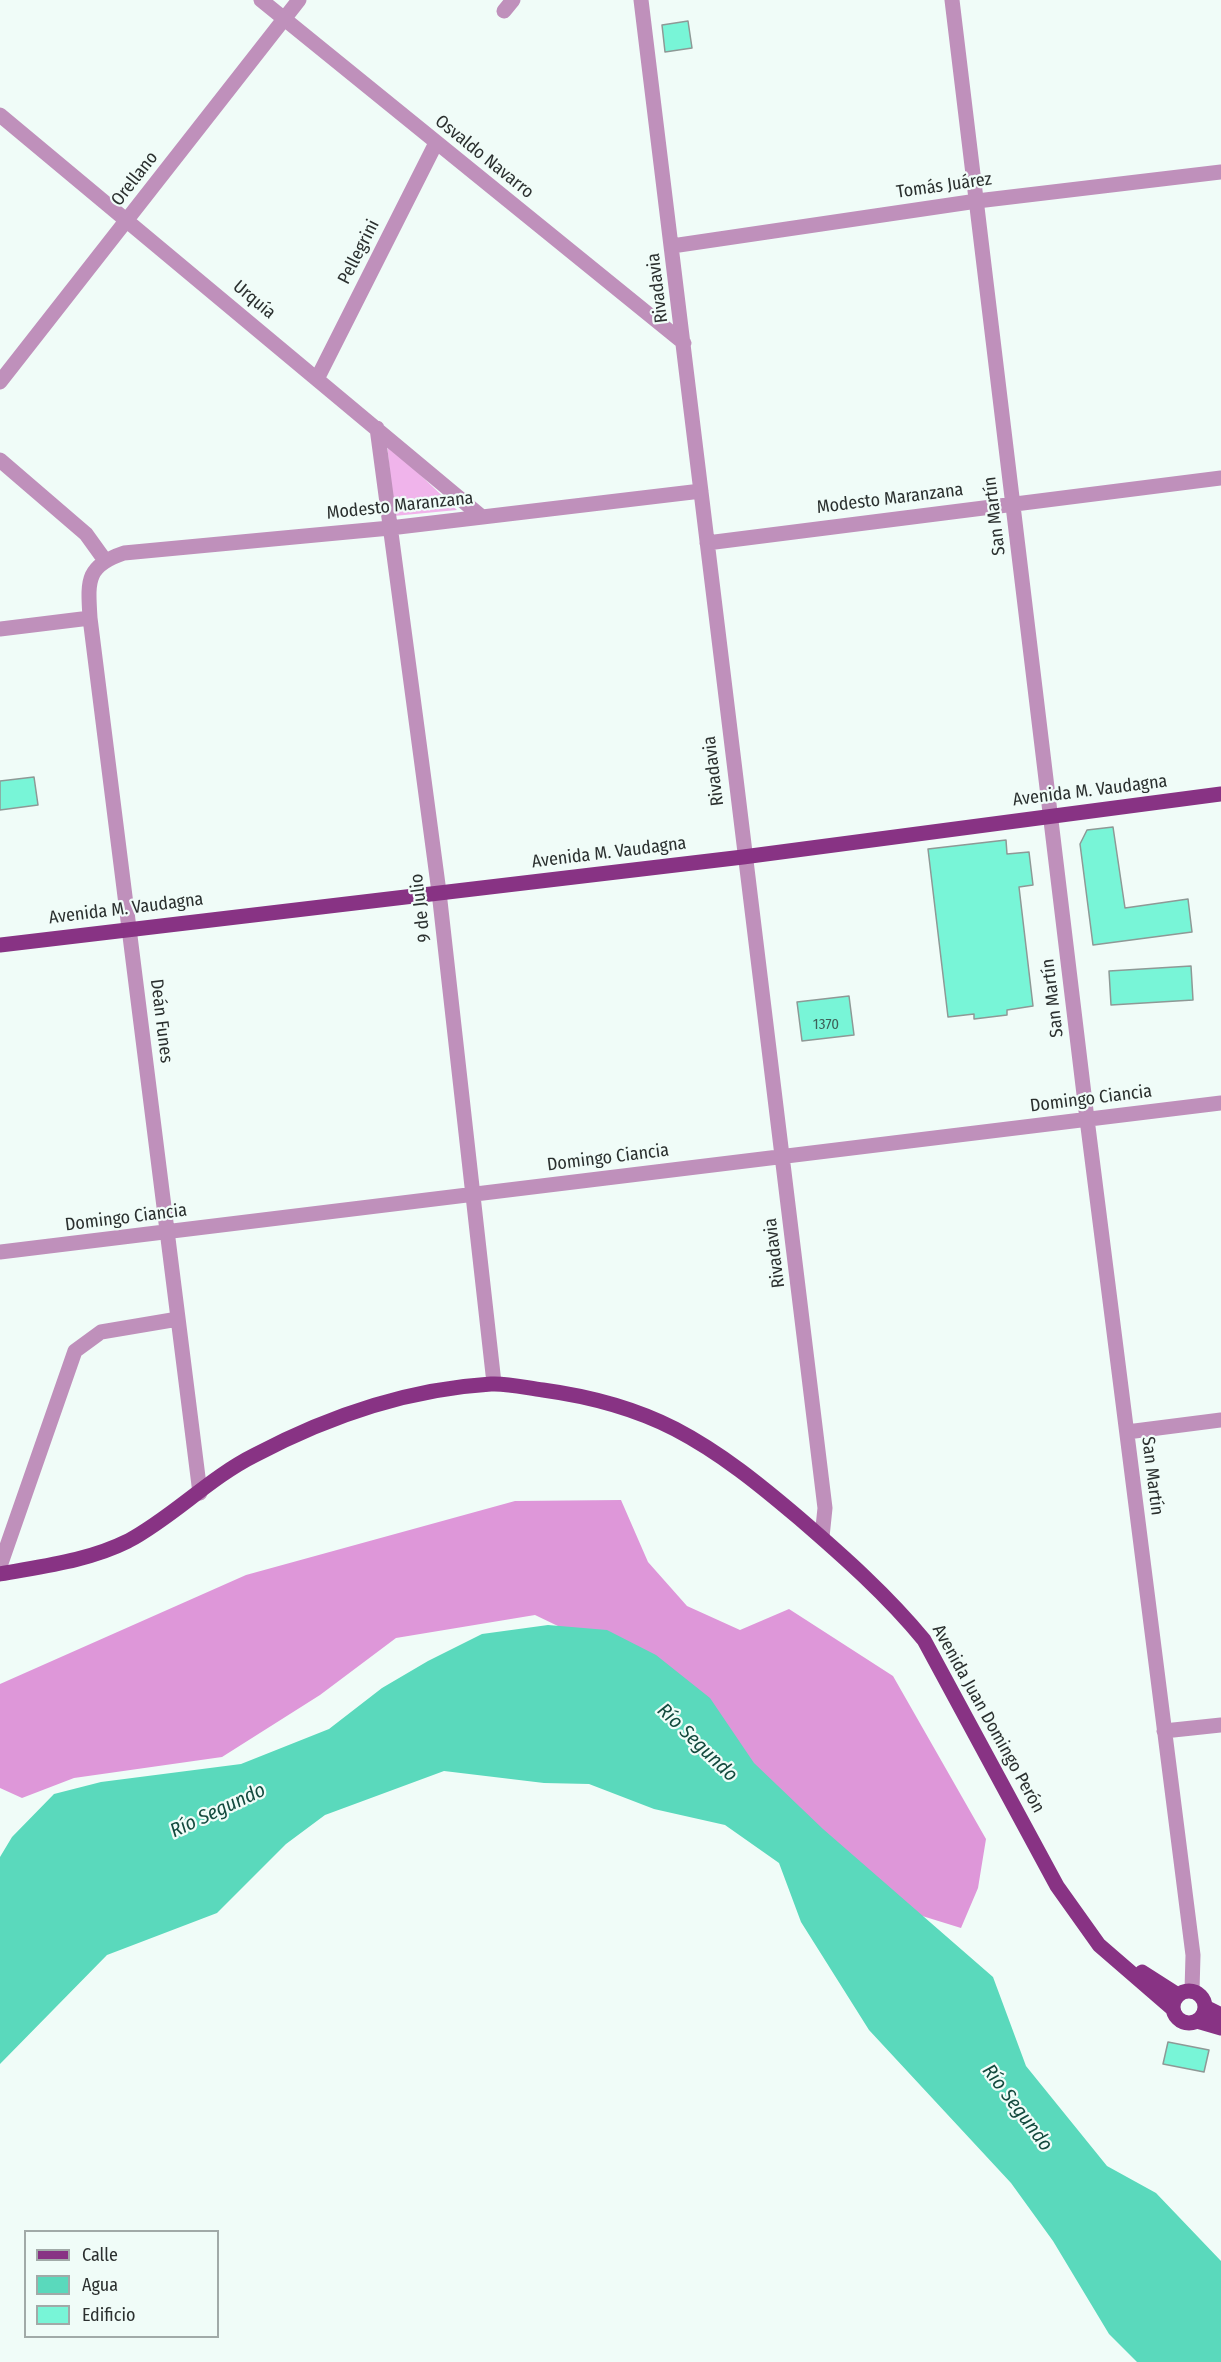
<!DOCTYPE html>
<meta charset="utf-8">
<style>
body{margin:0}
#map{position:relative;width:1221px;height:2362px;overflow:hidden;background:#f0fcf8;font-family:"Fira Sans Condensed",sans-serif}
canvas{display:block}
.legend{position:absolute;left:24px;top:2230px;width:195px;height:108px;box-sizing:border-box;background:#f0fcf8;border:2px solid #a1aaa8;margin:0;padding:8px 10px;list-style:none;font-size:18px;color:#2b302f}
.legend li{display:flex;align-items:center;gap:12px;height:30px}
.legend b{width:30px;border:2px solid #a1aaa8}
</style>
<div id="map">
<canvas width="1221" height="2362"></canvas>
<ul class="legend">
<li><b style="height:8px;background:#883384"></b>Calle</li>
<li><b style="height:16px;background:#5ad9bc"></b>Agua</li>
<li><b style="height:16px;background:#78f5d7"></b>Edificio</li>
</ul>
</div>
<script>
const context = document.querySelector('canvas').getContext('2d');
context.lineJoin = 'round';
function paint(path, color) { context.fillStyle = color; context.fill(path, 'evenodd'); }
function strokePath(path, color, width, dash) { context.strokeStyle = color; context.lineWidth = width; context.lineCap = dash ? 'butt' : 'round'; context.setLineDash(dash || []); context.stroke(path); }
function drawText(font, color, halo, rows, align = 'center') {
  context.font = font + ' "Fira Sans Condensed",sans-serif'; context.lineWidth = 4.5; context.setLineDash([]); context.textBaseline = 'middle'; context.strokeStyle = halo; context.fillStyle = color; for (const [text, x, y, turn = 0] of rows) {
    context.save(); context.translate(x, y); context.rotate((+turn || 0) * Math.PI / 180); context.textAlign = isNaN(turn) ? turn : align; if (halo) context.strokeText(text, 0, 0); context.fillText(text, 0, 0); context.restore();
  }
}
const green = new Path2D(`
 M 387,443 L 457,510 L 394,516 Z`);
const forest = new Path2D(`
 M 621,1500 L 648,1562 L 687,1606 L 740,1630 L 789,1609 L 893,1676 L 986,1839 L 978,1888 L 961,1928 L 890,1906 L 635,1663 L 535,1615 L 396,1638 L 320,1695 L 222,1757 L 74,1778 L 22,1798 L 0,1788 L 0,1684 L 246,1575 L 515,1501 Z`);
const water = new Path2D(`
 M 548,1625 L 607,1630 L 656,1655 L 710,1698 L 754,1763 L 823,1829 L 993,1977 L 1026,2066 L 1107,2166 L 1156,2193 L 1221,2261 L 1221,2362 L 1137,2362 L 1109,2334 L 1053,2241 L 1011,2183 L 869,2030 L 801,1922 L 779,1863 L 725,1825 L 654,1809 L 589,1784 L 544,1783 L 444,1771 L 325,1815 L 286,1844 L 217,1913 L 107,1955 L 0,2064 L 0,1857 L 12,1837 L 54,1794 L 101,1782 L 241,1764 L 329,1729 L 382,1688 L 428,1661 L 482,1634 Z`);
const building = new Path2D(`
 M 688,21 L 692,48 L 665,52 L 662,25 Z
 M 34,777 L 38,805 L 0,810 L 0,781 Z
 M 1113,827 L 1125,908 L 1188,899 L 1192,932 L 1093,945 L 1080,844 L 1087,830 Z
 M 1006,840 L 1007,854 L 1029,852 L 1033,885 L 1019,887 L 1033,1006 L 1007,1010 L 1007,1015 L 974,1019 L 974,1014 L 948,1017 L 928,849 Z
 M 1191,966 L 1193,1000 L 1111,1005 L 1109,971 Z
 M 849,996 L 854,1035 L 802,1041 L 797,1002 Z
 M 1168,2042 L 1209,2050 L 1204,2072 L 1163,2064 Z`);
const minor = new Path2D(`
 M 261,0 L 684,343
 M 641,0 L 825,1508 L 822,1537
 M 952,0 L 1087,1119 L 1193,1955 L 1192,1991
 M 504,11 L 513,0
 M 0,115 L 482,517
 M 672,246 L 977,201 L 1221,172
 M 317,379 L 436,143
 M 0,382 L 299,0
 M 377,428 L 439,892 L 494,1383
 M 0,460 L 86,534 L 104,559
 M 707,543 L 1221,478
 M 0,629 L 90,618
 M 0,1252 L 1221,1103
 M 1127,1432 L 1221,1420
 M 200,1493 L 90,618 C 88,582 85,566 124,553 L 390,528 L 701,491
 M 0,1566 L 75,1351 L 101,1332 L 178,1319
 M 1164,1731 L 1221,1725`);
const major = new Path2D(`
 M 0,945 L 743,857 L 1221,794
 M 0,1574 C 43,1566 88,1561 128,1541 C 173,1517 209,1478 255,1455 C 327,1417 409,1389 491,1384 C 508,1383 527,1388 543,1390 C 587,1396 636,1409 675,1429 C 721,1453 760,1485 799,1518 C 843,1556 887,1595 924,1640 L 1057,1886 L 1099,1945 L 1173,2009
 M 1142,1972 L 1178,1995
 M1173 2007a16 16 0 1 1 32 0a16 16 0 1 1-32 0Z
 M 1205,2007 L 1221,2015
 M 1197,2021 L 1221,2028`);
const numberNames = [
 ["1370",826,1025]
];
const streetNames = [
 ["Osvaldo Navarro",484,157,39],
 ["Orellano",135,179,-52],
 ["Tomás Juárez",944,186,-8],
 ["Pellegrini",359,252,-63],
 ["Rivadavia",658,288,-97],
 ["Urquía",254,300,40],
 ["Modesto Maranzana",890,499,-7],
 ["Modesto Maranzana",400,506,-6],
 ["San Martín",995,516,-97],
 ["Rivadavia",714,771,-97],
 ["Avenida M. Vaudagna",1090,791,-7],
 ["Avenida M. Vaudagna",609,853,-7],
 ["9 de Julio",421,908,-97],
 ["Avenida M. Vaudagna",126,909,-7],
 ["San Martín",1053,998,-97],
 ["Deán Funes",161,1021,83],
 ["Domingo Ciancia",1091,1099,-7],
 ["Domingo Ciancia",608,1158,-7],
 ["Domingo Ciancia",126,1218,-7],
 ["Rivadavia",775,1253,-97],
 ["San Martín",1152,1476,83],
 ["Avenida Juan Domingo Perón",988,1719,61]
];
const waterNames = [
 ["Río Segundo",697,1743,44],
 ["Río Segundo",218,1811,-25],
 ["Río Segundo",1017,2108,53]
];
paint(green, '#f0b4eb');
paint(forest, '#de97d9');
paint(water, '#5ad9bc');
paint(building, '#78f5d7');
strokePath(building, '#8e9996', 1.5);
strokePath(minor, '#bf90bb', 15);
strokePath(major, '#883384', 15);
drawText('15px', '#3e6159', null, numberNames);
drawText('18px', '#2b302f', '#f0fcf8', streetNames);
drawText('italic 20px', '#134a3e', '#f0fcf8', waterNames);
</script>
